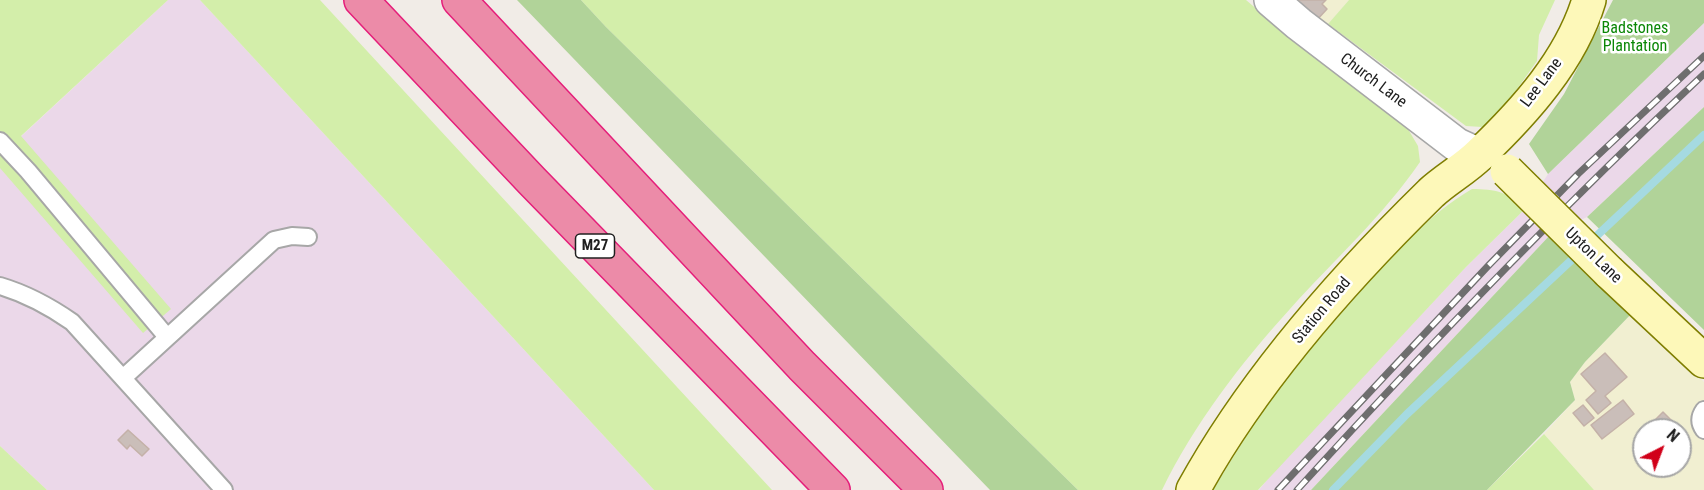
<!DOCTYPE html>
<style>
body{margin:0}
#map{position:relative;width:1704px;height:490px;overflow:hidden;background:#f1ece7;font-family:"Roboto Condensed",sans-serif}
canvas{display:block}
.north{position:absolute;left:1632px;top:418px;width:60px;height:60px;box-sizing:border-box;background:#fff;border:2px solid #a6a6a6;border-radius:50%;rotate:42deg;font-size:16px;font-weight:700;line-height:24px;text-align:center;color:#202020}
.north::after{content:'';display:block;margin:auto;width:21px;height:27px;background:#d10019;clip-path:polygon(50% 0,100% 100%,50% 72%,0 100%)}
</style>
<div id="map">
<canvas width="1704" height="490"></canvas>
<div class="north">N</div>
</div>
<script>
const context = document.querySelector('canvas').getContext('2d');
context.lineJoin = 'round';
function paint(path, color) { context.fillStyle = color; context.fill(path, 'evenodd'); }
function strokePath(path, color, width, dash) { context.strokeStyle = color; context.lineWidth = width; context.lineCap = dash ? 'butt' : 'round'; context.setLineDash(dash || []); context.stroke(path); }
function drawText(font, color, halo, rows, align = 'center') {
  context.font = font + ' "Roboto Condensed",sans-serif'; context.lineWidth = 5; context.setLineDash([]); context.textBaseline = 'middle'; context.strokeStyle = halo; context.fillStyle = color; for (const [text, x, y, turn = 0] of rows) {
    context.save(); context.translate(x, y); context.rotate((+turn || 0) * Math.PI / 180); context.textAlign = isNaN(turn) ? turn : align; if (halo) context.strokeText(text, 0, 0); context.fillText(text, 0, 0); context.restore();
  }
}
const industrial = new Path2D(`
 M 168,0 L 200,0 L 654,490 L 47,490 L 0,446 L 0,156 Z
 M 1704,23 L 1704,107 L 1587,217 L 1550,235 L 1311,490 L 1259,490 L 1275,470 L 1466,267 L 1526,208 L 1548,174 Z`);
const farmland = new Path2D(`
 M 1283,0 L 1349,0 L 1328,24 L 1317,25 Z
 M 1633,312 L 1704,382 L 1704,490 L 1594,490 L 1544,434 L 1575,400 L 1570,382 L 1585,362 ZM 1644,430 L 1680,430 L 1680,466 L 1644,466 Z`);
const grass = new Path2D(`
 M 0,0 L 168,0 L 21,136 L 171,309 L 143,333 L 0,168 Z
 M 200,0 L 320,0 L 772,490 L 654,490 Z
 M 581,0 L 1246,0 L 1279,28 L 1405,124 L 1418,146 L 1420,162 C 1383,216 1334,260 1290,309 C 1241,363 1194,424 1162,490 L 1078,490 L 606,27 Z
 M 1349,0 L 1555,0 L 1539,35 L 1537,61 L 1495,120 L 1482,127 L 1466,126 L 1328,24 Z
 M 1472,189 C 1496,189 1507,192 1526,208 L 1466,267 L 1258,490 L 1213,490 C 1235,454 1258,416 1283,382 C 1308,351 1334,321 1361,291 C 1394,253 1428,215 1472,189 Z
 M 1544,434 L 1594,490 L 1487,490 Z
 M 0,446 L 47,490 L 0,490 Z`);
const forest = new Path2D(`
 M 517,0 L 581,0 L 606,27 L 1078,490 L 990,490 Z
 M 1613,0 L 1704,0 L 1704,23 L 1548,174 L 1529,144 L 1564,94 Z
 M 1704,107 L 1704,330 L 1587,217 Z
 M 1550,235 L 1633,312 L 1585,362 L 1570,382 L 1575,400 L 1487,490 L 1311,490 Z`);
const stream = new Path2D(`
 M 1588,244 L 1704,135
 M 1333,490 L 1407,414 L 1579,253`);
const building = new Path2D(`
 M 1289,0 L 1326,0 L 1322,4 L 1327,9 L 1315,22 Z
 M 1605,353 L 1627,377 L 1605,396 L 1611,403 L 1598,414 L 1586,400 L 1596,391 L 1581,374 Z
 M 1623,400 L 1634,414 L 1602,439 L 1591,425 Z
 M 1583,405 L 1594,418 L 1584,426 L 1573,413 Z
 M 1663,412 L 1678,427 L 1675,430 L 1651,430 L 1648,427 Z
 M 128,430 L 149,449 L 142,456 L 130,445 L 127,449 L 118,440 Z`);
const lane = new Path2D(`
 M 0,141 L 28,171 L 167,337
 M 0,286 C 27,294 49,306 72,322 L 224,490
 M 123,378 L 274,240 L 292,236 L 308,237
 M 1704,410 C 1699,417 1699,423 1704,430`);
const street = new Path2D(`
 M 1271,0 L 1299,24 L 1457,145 L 1479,155`);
const secondary = new Path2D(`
 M 1609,272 L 1704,361
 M 1193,490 C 1252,382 1343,279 1431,193 C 1446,179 1465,169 1480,154 C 1525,111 1571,60 1589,0`);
const highway = new Path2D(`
 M 361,0 L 532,181 L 833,490
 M 459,0 L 802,366 L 926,490`);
const rail = new Path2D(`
 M 1278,490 L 1488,266 L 1578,174 L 1704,56
 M 1297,490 C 1428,346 1562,207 1704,74`);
const secondaryBridge = new Path2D(`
 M 1507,171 L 1609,272`);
const shields = [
 [595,246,39]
];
const shieldNames = [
 ["M27",595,246]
];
const parkNames = [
 ["Badstones",1635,29],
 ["Plantation",1635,47]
];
const streetNames = [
 ["Church Lane",1373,81,37],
 ["Lee Lane",1542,83,-53],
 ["Upton Lane",1593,256,44],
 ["Station Road",1322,311,-50]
];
paint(industrial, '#ebd8e9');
paint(farmland, '#f1efd1');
paint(grass, '#d3eeaa');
paint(forest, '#b1d399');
strokePath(stream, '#a5dae1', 8);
paint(building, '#cabeb9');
strokePath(building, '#c4b1a8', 1.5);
strokePath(lane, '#a7a7a7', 20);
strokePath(street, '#a7a7a7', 36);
strokePath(secondary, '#7f7e00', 36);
strokePath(highway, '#e51e7a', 36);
strokePath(lane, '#fff', 16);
strokePath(street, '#fff', 33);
strokePath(secondary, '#fdf8b9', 33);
strokePath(highway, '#ec8ba8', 33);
strokePath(rail, '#6e6e6e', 7);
strokePath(rail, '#fff', 4.5, [14]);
strokePath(secondaryBridge, '#7f7e00', 36, []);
strokePath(secondaryBridge, '#fdf8b9', 33);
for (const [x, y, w] of shields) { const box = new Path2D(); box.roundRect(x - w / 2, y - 12, w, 24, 4.5); context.fillStyle = '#fff'; context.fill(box); strokePath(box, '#202020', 1.5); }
drawText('bold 15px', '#202020', null, shieldNames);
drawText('16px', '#0a8706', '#fff', parkNames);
drawText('16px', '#202020', '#fff', streetNames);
</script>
